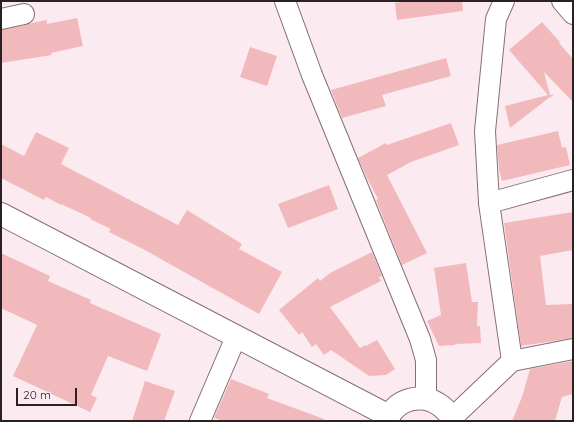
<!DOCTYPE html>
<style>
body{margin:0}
#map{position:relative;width:574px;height:422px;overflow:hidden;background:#fbebf1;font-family:Quicksand,sans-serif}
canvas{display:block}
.frame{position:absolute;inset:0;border:2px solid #2b2125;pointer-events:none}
.scale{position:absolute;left:16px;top:388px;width:61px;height:18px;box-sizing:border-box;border:2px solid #2b2125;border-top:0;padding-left:5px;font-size:12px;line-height:14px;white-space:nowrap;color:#2b2125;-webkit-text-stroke:3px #fbebf1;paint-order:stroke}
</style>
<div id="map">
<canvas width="574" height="422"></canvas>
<div class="frame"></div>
<div class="scale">20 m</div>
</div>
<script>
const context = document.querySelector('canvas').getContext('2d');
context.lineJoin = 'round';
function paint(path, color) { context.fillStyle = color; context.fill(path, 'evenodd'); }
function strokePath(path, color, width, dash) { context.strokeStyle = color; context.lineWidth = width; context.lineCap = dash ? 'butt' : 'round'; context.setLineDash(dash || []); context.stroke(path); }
const building = new Path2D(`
 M 401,1 L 462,1 L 463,11 L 397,20 L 395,3 L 401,2 Z
 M 77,18 L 83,46 L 51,53 L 52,55 L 1,63 L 1,30 L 26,25 L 32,23 L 47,20 L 47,24 Z
 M 542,22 L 560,42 L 559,43 L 573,59 L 573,102 L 544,72 L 550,95 L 554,94 L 550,98 L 550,97 L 510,128 L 505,106 L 548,95 L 509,50 Z
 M 250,47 L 277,56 L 267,86 L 240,77 Z
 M 446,58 L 451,76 L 382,95 L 386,106 L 342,118 L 331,90 Z
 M 451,123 L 459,145 L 411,162 L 387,175 L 427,253 L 402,265 L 376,200 L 378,199 L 367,178 L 358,158 L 386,143 L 387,145 Z
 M 558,131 L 562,148 L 566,147 L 570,165 L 502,181 L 499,169 L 497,145 Z
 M 36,132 L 69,148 L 61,164 L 178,225 L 187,210 L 242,244 L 239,249 L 282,272 L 259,314 L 143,249 L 109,232 L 111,229 L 90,219 L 91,218 L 61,204 L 61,205 L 46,197 L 44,200 L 1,178 L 1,144 L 24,156 Z
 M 329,185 L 338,209 L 288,228 L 278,204 Z
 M 573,212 L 573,250 L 540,256 L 546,305 L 573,304 L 573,338 L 521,346 L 504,223 Z
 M 372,252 L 382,276 L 379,277 L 381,281 L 330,307 L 360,348 L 365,345 L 366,346 L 377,340 L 395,369 L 386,375 L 369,376 L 331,350 L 324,355 L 316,344 L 312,347 L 302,332 L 299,335 L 279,310 L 318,278 L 320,281 L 330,273 Z
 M 1,253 L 50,276 L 48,281 L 91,300 L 90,303 L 161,334 L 147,371 L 108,356 L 91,395 L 97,398 L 90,412 L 13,376 L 37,325 L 1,308 Z
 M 466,263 L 472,302 L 478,302 L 477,326 L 480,326 L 481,343 L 455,344 L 455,345 L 439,346 L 427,321 L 441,315 L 434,268 Z
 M 573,361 L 573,394 L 562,397 L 555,421 L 512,421 L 522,397 L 530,369 Z
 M 231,379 L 269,394 L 267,398 L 324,419 L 324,421 L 223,421 L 214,418 Z
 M 145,381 L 175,391 L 164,421 L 132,421 Z`);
const minor = new Path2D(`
 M 285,1 L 312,75 L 420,339 L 426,360 L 426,399
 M 504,1 L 496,19 L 485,131 L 489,203 L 512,361
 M 562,1 L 573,14
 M 1,19 L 24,14
 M 489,203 L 573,180
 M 452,418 L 512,361 L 573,349
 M 200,421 L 236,337`);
const tertiary = new Path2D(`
 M 1,214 L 389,416
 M 387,421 C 395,398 423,392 441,406 C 446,410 451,415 452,421`);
paint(building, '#f2b9bc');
strokePath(minor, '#856e77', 22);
strokePath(tertiary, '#856e77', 24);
strokePath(minor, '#fff', 20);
strokePath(tertiary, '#fff', 22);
</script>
